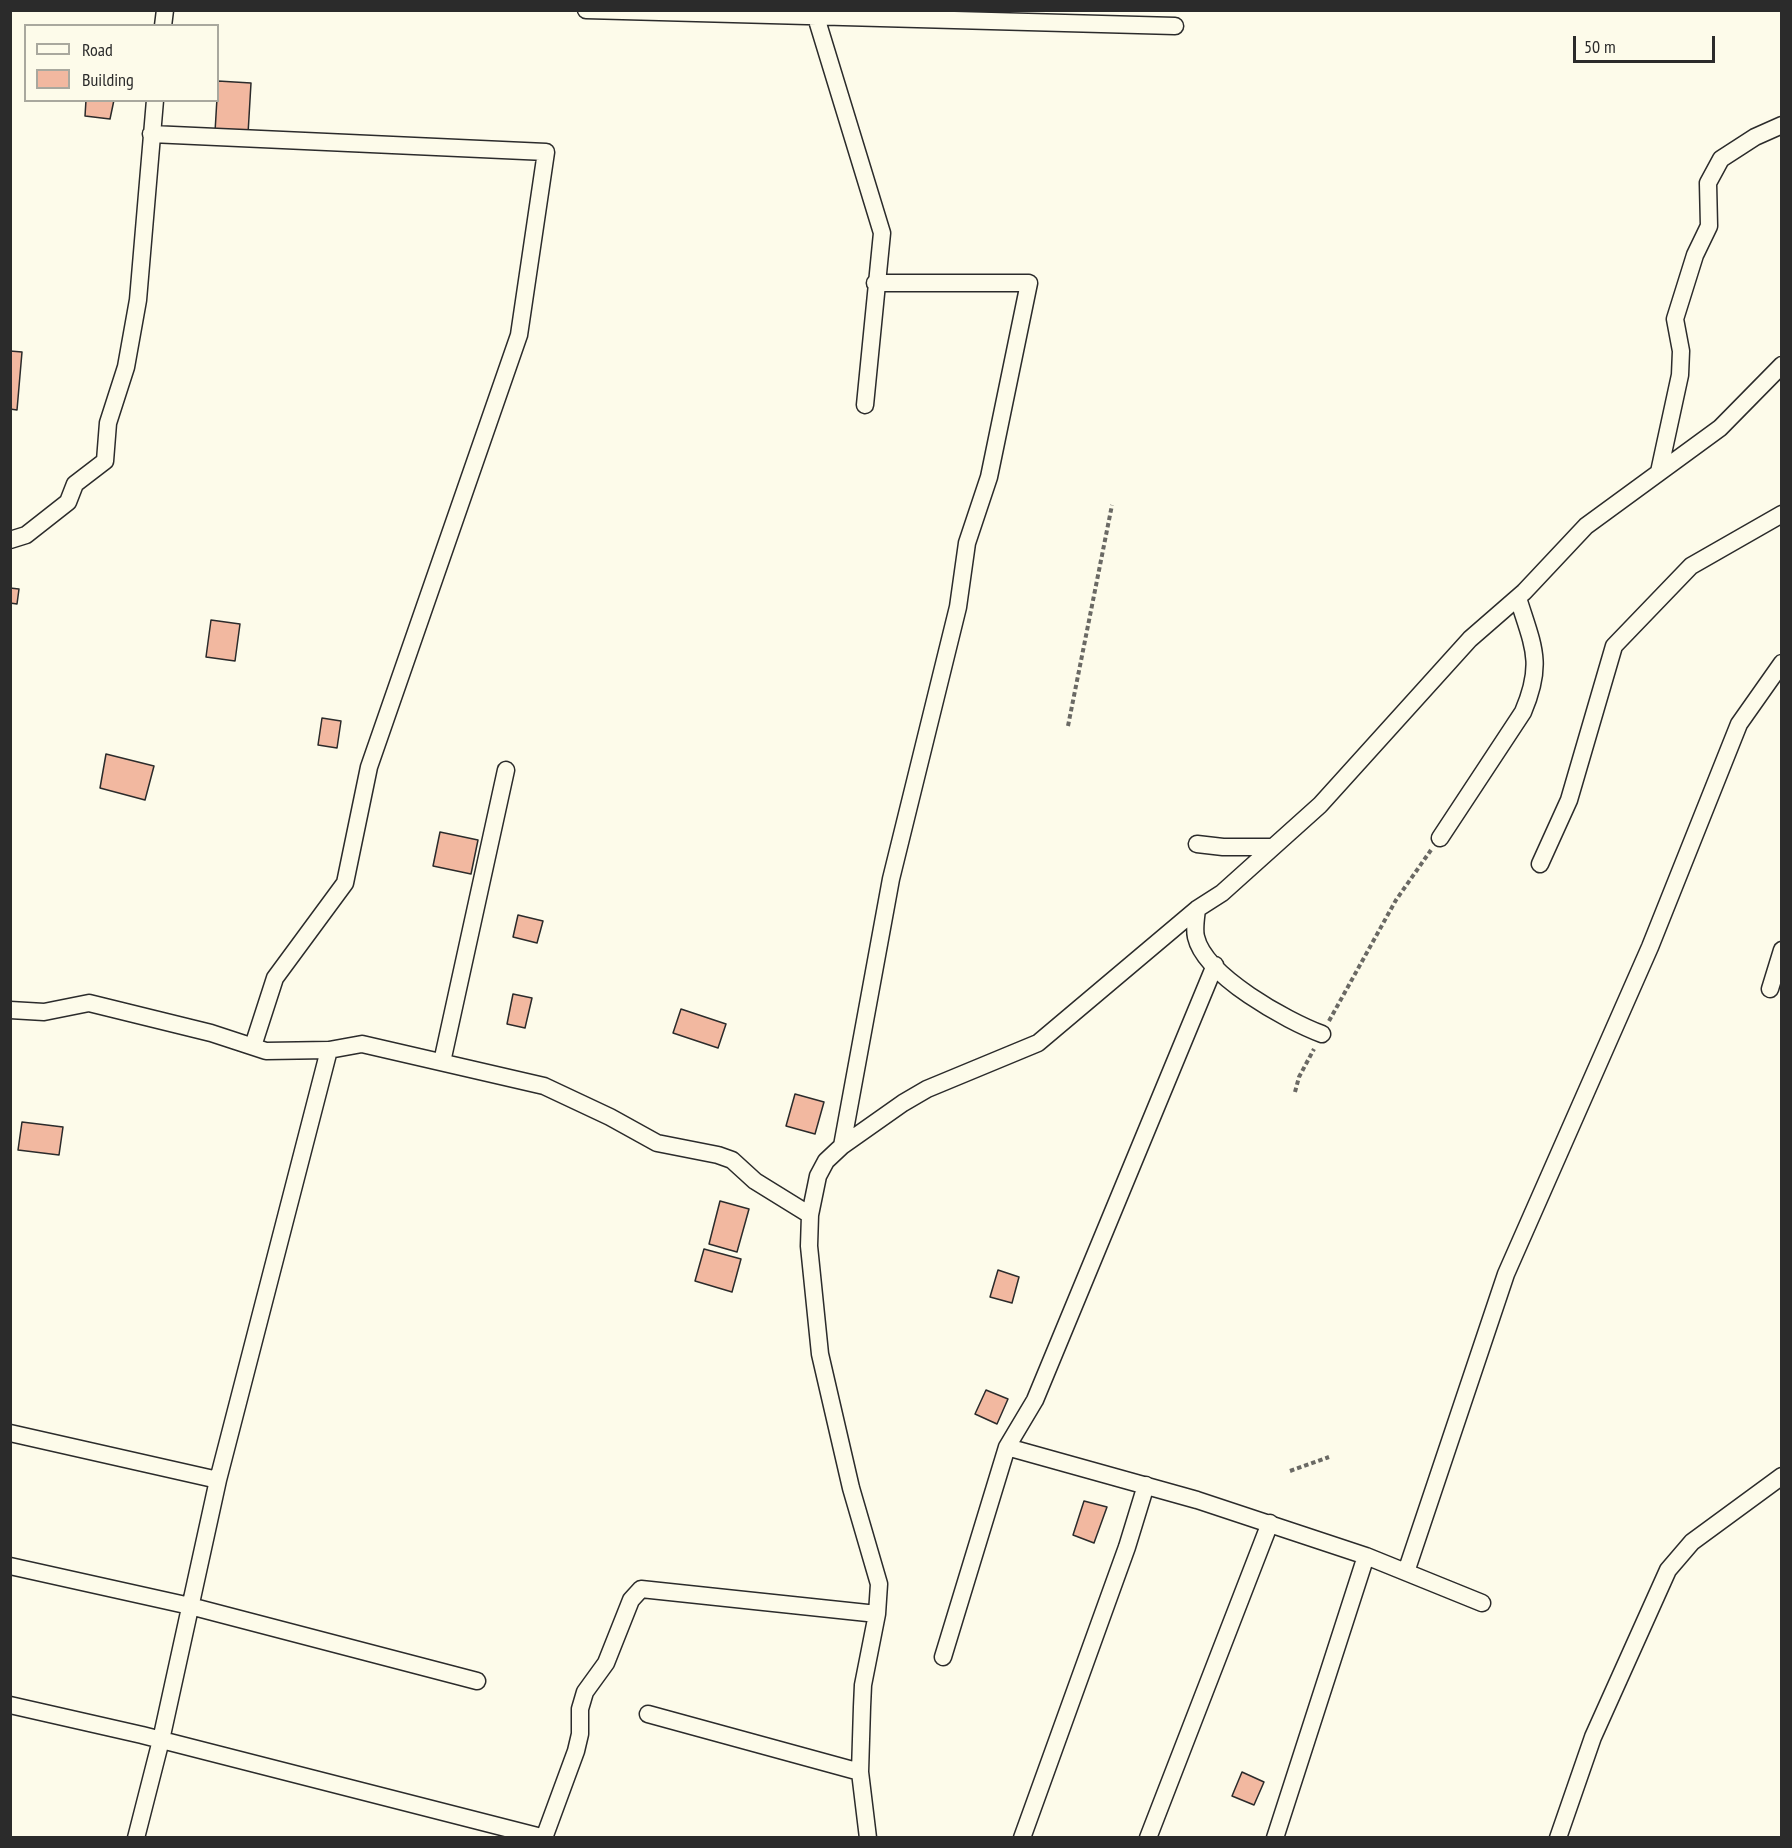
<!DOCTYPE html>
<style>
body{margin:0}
#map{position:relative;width:1792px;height:1848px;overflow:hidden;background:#fdfbea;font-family:"PT Sans Narrow",sans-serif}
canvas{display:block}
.frame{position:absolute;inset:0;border:12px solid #2b2b2b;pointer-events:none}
.legend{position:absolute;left:24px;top:24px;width:195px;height:78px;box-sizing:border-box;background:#fdfbea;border:2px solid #a9a89e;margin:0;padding:8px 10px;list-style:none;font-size:18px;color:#2b2b2b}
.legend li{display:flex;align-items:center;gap:12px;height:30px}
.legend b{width:30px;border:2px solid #a9a89e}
.scale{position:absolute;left:1573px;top:36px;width:142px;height:27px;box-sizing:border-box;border:3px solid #2b2b2b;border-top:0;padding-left:8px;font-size:18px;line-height:21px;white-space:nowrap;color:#2b2b2b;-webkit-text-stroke:4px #fdfbea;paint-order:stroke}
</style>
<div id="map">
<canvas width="1792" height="1848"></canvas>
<div class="frame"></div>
<ul class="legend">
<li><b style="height:8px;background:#fdfbea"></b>Road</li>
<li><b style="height:16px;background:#f2b8a0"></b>Building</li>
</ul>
<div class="scale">50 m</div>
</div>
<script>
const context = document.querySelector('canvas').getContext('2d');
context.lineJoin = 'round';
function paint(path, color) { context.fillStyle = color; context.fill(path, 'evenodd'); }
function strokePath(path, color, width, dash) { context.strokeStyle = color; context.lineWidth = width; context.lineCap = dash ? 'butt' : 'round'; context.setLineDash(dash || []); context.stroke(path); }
const building = new Path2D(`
 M 218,81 L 251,83 L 248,134 L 215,132 Z
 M 86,100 L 114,100 L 110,119 L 85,116 Z
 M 10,351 L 22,352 L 17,410 L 10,409 Z
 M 10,588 L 19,589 L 17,604 L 10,603 Z
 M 211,620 L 240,624 L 235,661 L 206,657 Z
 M 322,718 L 341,721 L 337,748 L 318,745 Z
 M 106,754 L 154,766 L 145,800 L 100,788 Z
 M 440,832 L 478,840 L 471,874 L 433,866 Z
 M 518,915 L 543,921 L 537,943 L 513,937 Z
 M 513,994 L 532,998 L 525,1028 L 507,1024 Z
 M 681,1009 L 726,1024 L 718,1048 L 673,1033 Z
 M 795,1094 L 824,1102 L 815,1134 L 786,1126 Z
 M 22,1122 L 63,1127 L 59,1155 L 18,1150 Z
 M 720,1201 L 749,1209 L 737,1252 L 709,1244 Z
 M 704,1249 L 741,1259 L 732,1292 L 695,1281 Z
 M 998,1270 L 1019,1277 L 1012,1303 L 990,1297 Z
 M 986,1390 L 1008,1399 L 997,1424 L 975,1414 Z
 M 1084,1501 L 1107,1507 L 1094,1543 L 1073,1535 Z
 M 1242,1772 L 1264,1782 L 1254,1805 L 1232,1796 Z`);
const path = new Path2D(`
 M 1068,726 L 1112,505
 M 1329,1021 L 1396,900 L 1431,850
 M 1295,1092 L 1299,1077 L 1314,1049
 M 1290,1471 L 1329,1457`);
const street = new Path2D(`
 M 586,10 L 1175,26
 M 816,17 L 882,233 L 865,405
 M 163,26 L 165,10
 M 151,134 L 546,152 L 519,335 L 369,767 L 345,883 L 275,978 L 253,1046
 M 1659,472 L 1680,375 L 1681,351 L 1675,319 L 1695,255 L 1709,226 L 1708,183 L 1721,159 L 1755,137 L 1782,125
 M 10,540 L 26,535 L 68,502 L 75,484 L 105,461 L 108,423 L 126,367 L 138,300 L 155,100
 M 1440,838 L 1523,712 C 1544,663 1533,646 1518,598
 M 1197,844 L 1223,847 L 1273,847
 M 1540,864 L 1569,800 L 1614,646 L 1691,566 L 1782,514
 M 1197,909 C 1196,918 1194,929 1196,937 C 1205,976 1287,1021 1322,1034
 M 1770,989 L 1782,950
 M 10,1010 L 44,1012 L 89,1003 L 211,1033 L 266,1051 L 329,1050 L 362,1044 L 544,1086 L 610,1117 L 657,1143 L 718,1155 L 732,1160 L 755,1181 L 810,1215
 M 442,1062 L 506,770
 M 842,1146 L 891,879 L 958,607 L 967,543 L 989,477 L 1029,283 L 875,283
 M 10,1433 L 218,1480
 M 1007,1447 L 1197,1500 L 1366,1556 L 1482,1603
 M 10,1566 L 190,1606 L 477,1681
 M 1406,1572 L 1506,1274 L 1650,947 L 1739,724 L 1782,663
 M 943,1657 L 1007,1447 L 1035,1400 L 1215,965
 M 10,1705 L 142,1735 L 545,1838
 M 648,1714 L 860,1772
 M 136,1838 L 161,1740 L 218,1480 L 329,1050
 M 544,1838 L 576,1751 L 580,1734 L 580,1709 L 585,1692 L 606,1663 L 631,1600 L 641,1589 L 877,1614
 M 868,1838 L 860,1772 L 862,1707 L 863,1685 L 877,1614 L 879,1584 L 851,1488 L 820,1354 L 809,1246 L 810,1215 L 818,1176 L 826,1161 L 842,1146 L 903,1103 L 927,1089 L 1038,1043 L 1197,909 L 1222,893 L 1320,805 L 1470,639 L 1524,592 L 1586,526 L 1720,428 L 1782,365
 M 1022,1838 L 1127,1547 L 1146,1485
 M 1148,1838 L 1270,1523
 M 1275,1838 L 1366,1556
 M 1558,1838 L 1593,1737 L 1668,1570 L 1692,1542 L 1782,1476`);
paint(building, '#f2b8a0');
strokePath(building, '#2b2b2b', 1.5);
strokePath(street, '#2b2b2b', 19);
strokePath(path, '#6a6964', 4, [4.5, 3]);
strokePath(street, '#fdfbea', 16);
</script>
